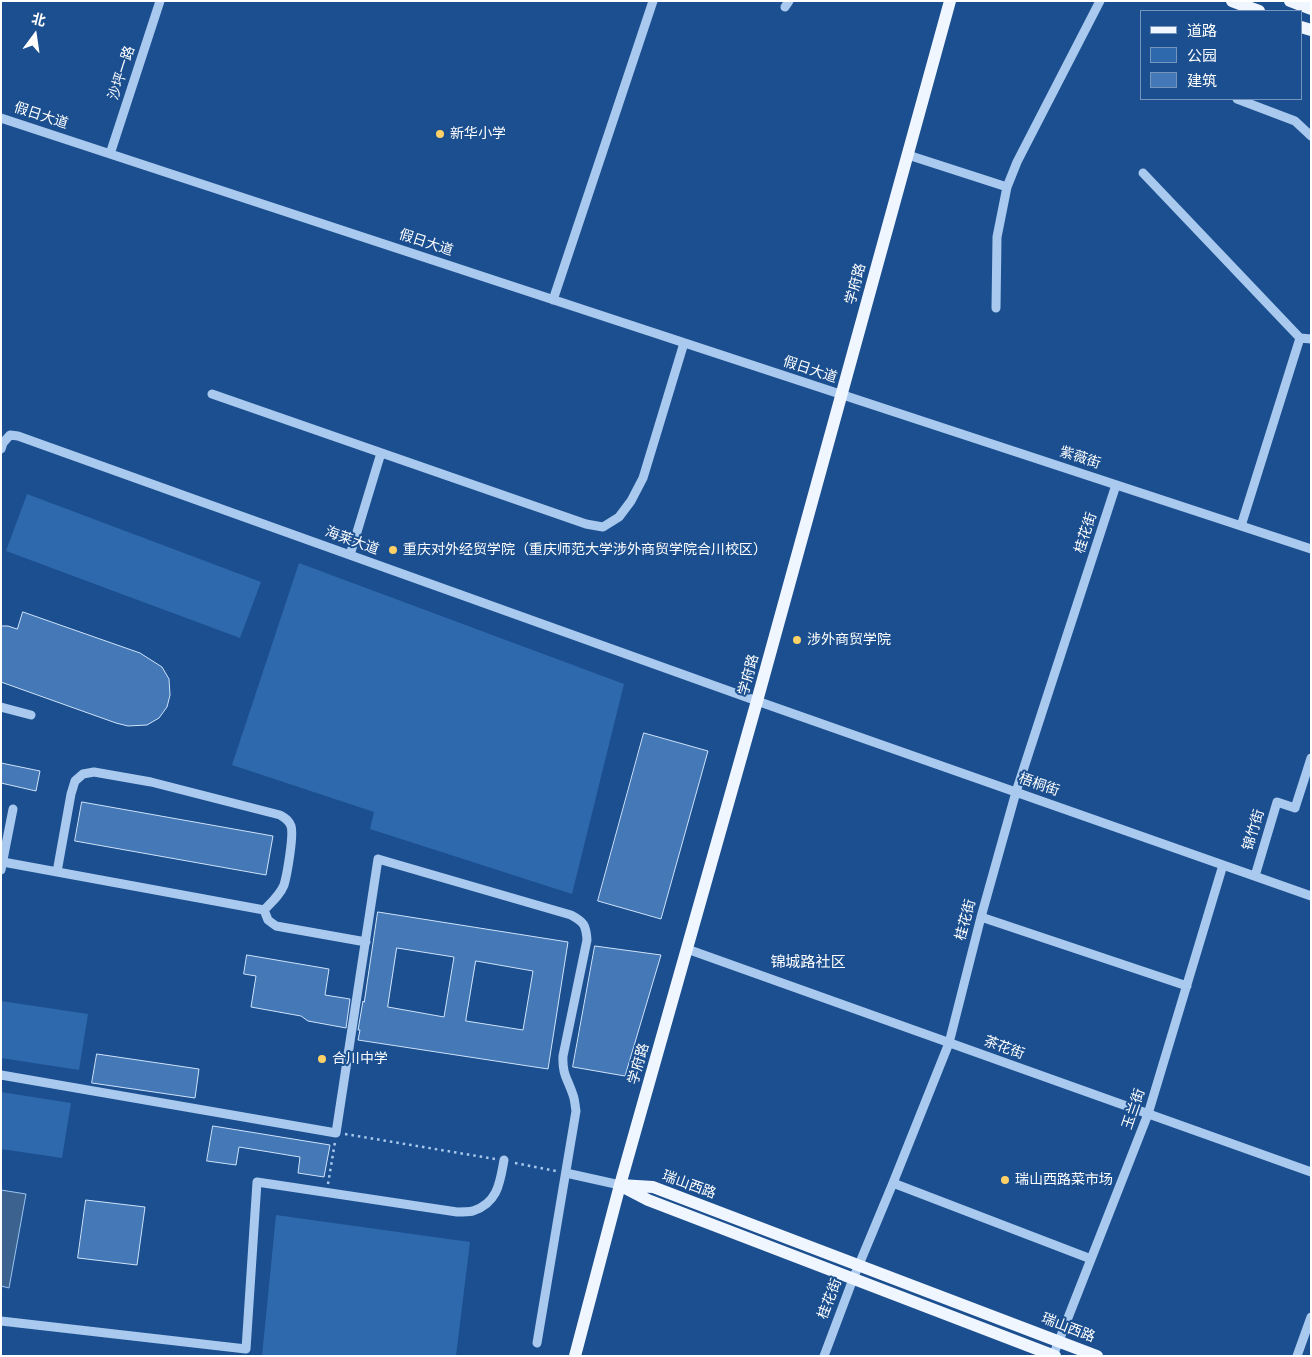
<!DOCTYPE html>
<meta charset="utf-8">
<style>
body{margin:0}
#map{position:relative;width:1312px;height:1357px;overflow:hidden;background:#1b4f8f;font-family:"Fira Sans","Noto Sans SC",sans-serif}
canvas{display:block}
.frame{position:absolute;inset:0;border:2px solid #fff;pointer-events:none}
.legend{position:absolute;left:1140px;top:10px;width:162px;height:90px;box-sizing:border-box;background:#1b4f8f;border:1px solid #7695bc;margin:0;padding:6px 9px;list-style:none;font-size:15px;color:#fff}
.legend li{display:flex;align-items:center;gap:10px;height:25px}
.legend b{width:25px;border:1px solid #7695bc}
.north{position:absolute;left:10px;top:10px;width:50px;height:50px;-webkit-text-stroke:4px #1b4f8f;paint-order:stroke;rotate:14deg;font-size:14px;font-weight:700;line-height:20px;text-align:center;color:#fff}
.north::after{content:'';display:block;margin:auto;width:18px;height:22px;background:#fff;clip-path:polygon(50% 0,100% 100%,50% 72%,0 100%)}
</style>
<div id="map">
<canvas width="1312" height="1357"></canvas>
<div class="frame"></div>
<ul class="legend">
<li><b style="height:6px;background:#f0f6ff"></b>道路</li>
<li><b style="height:14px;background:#2e69ad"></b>公园</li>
<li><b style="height:14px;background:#4478b7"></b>建筑</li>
</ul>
<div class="north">北</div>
</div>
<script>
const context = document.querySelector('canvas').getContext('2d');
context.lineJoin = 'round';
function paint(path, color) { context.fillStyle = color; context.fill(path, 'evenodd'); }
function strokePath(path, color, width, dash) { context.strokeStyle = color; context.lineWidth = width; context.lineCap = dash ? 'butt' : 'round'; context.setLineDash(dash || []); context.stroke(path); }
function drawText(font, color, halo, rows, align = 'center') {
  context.font = font + ' "Fira Sans","Noto Sans SC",sans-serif'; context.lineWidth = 4; context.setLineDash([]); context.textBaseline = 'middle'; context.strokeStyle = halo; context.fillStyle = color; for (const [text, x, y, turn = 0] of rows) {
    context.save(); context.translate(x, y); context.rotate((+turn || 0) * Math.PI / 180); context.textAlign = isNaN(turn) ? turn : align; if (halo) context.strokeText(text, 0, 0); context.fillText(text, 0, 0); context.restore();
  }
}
const green = new Path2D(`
 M 27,494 L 261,582 L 240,638 L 6,551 Z
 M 299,563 L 624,684 L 572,894 L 370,829 L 374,812 L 232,765 Z
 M 1,1001 L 88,1014 L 79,1070 L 1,1058 Z
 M 1,1092 L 71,1103 L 62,1158 L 1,1149 Z
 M 276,1215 L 470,1242 L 456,1356 L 262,1356 Z`);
const water = new Path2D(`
 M 1,1190 L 26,1194 L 9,1288 L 1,1286 Z`);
const building = new Path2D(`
 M 23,612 L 140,653 L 162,667 L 169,679 L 170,695 L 167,707 L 159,718 L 147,725 L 128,726 L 116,723 L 1,682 L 1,626 L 8,626 L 17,629 Z
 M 644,733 L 708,751 L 661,919 L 598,901 Z
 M 1,763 L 40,771 L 36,791 L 1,783 Z
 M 82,802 L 273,836 L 266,875 L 75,841 Z
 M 378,912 L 568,942 L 548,1069 L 358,1040 L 360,1030 L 358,1030 L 363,1001 L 364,1002 ZM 397,948 L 454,957 L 444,1017 L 388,1007 ZM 476,961 L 533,971 L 523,1030 L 466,1021 Z
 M 595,946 L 661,955 L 625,1076 L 573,1067 Z
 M 247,955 L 329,969 L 325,995 L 350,999 L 346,1028 L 308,1021 L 301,1016 L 251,1007 L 256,976 L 244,974 Z
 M 97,1054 L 199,1069 L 195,1098 L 92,1083 Z
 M 213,1126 L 330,1145 L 324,1177 L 298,1173 L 300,1157 L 239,1147 L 236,1165 L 207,1161 Z
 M 86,1200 L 145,1207 L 137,1265 L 78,1258 Z`);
const path = new Path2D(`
 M 345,1134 L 495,1159
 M 515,1163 L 556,1171
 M 328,1184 L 335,1142`);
const minor = new Path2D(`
 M 785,7 L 789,1
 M 1237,99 L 1295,121 L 1311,136
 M 1,118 L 1311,549
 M 110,154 L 160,1
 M 908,155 L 1007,187
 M 1143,173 L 1300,338 L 1311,339
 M 553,300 L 653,1
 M 996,308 L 997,237 L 1007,187 L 1017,162 L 1100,1
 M 212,394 L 586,524 L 603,527 L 619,517 L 631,501 L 643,478 L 684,343
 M 1,449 L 3,443 L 10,435 L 18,436 L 757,701 L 1311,896
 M 1241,526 L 1300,338
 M 350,555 L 381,453
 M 1,707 L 31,715
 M 3,862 L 264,910 L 268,920 L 276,926 L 366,942
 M 1,870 L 13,809
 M 57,872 L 71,794 L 75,781 L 83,774 L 94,772 L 151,782 L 280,815 C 285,818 289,820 291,826 C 294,835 287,875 284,885 C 280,895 272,902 264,910
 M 1255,876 L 1277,802 L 1295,808 L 1311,758
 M 981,917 L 1187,986
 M 687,949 L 1311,1172
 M 1,1075 L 336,1133 L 378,859 L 571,915 C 584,922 586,925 587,940 L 563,1056 C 562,1075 568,1079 573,1095 C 575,1100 575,1106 576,1111 L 537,1343
 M 566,1173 L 620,1185
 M 893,1183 L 1091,1259
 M 1,1321 L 246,1349 L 257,1182 L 457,1212 C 462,1212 468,1212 473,1211 C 498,1203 500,1182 504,1160
 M 824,1356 L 853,1279 L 893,1183 L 949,1043 L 981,917 L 1016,792 L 1116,485
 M 1053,1356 L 1148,1114 L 1223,865
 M 1297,1356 L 1311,1317`);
const major = new Path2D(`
 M 1232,1 L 1259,11
 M 1290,1 L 1311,9
 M 1301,27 L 1311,30
 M 620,1185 L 653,1187 L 1097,1356
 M 625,1188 L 648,1200 L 1055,1356
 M 575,1356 L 620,1185 L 757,701 L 950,1`);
const markers = [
 [440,134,5,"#ffd166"],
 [393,550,5,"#ffd166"],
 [797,640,5,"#ffd166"],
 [322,1059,5,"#ffd166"],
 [1005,1180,5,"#ffd166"]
];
const streetNames = [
 ["沙坪一路",122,73,-72],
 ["假日大道",41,116,18],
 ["假日大道",426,243,18],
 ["学府路",856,284,-75],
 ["假日大道",810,370,18],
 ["紫薇街",1080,458,18],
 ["桂花街",1086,533,-72],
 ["海莱大道",352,541,20],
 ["学府路",749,675,-75],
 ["梧桐街",1039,785,19],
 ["锦竹街",1254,830,-73],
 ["桂花街",966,920,-75],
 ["茶花街",1004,1048,20],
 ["学府路",639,1064,-74],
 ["玉兰街",1134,1109,-71],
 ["瑞山西路",689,1185,20],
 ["桂花街",830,1299,-69],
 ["瑞山西路",1068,1328,21]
];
const poiNames = [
 ["新华小学",450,134],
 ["重庆对外经贸学院（重庆师范大学涉外商贸学院合川校区）",403,550],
 ["涉外商贸学院",807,640],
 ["合川中学",332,1059],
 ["瑞山西路菜市场",1015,1180]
];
const neighbourhoodNames = [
 ["锦城路社区",808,963]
];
paint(green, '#2e69ad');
paint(water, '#3c6290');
strokePath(water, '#9cc4f0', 1);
paint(building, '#4478b7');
strokePath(building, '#cfe3fa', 1);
strokePath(path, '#a9c9ee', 2.5, [2.5, 4]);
strokePath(minor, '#a9c9ee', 9);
strokePath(major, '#f0f6ff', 12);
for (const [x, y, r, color] of markers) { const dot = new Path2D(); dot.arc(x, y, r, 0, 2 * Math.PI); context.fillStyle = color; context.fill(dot); strokePath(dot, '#1b4f8f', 2); }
drawText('14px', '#fff', '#1b4f8f', streetNames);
drawText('14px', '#fff', '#1b4f8f', poiNames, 'left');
drawText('15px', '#fff', '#1b4f8f', neighbourhoodNames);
</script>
